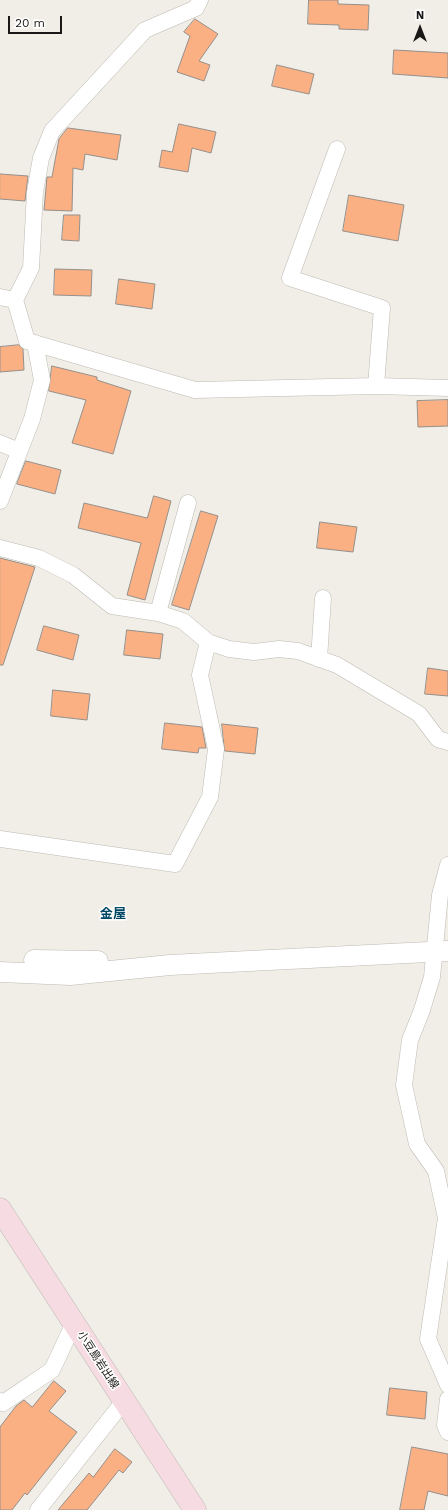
<!DOCTYPE html>
<meta charset="utf-8">
<style>
body{margin:0}
#map{position:relative;width:448px;height:1510px;overflow:hidden;background:#f1eee7;font-family:"Work Sans",sans-serif}
canvas{display:block}
.north{position:absolute;left:400px;top:8px;width:40px;height:40px;-webkit-text-stroke:3px #fff;paint-order:stroke;rotate:0deg;font-size:11px;font-weight:700;line-height:16px;text-align:center;color:#191816}
.north::after{content:'';display:block;margin:auto;width:14px;height:18px;background:#191816;clip-path:polygon(50% 0,100% 100%,50% 72%,0 100%)}
.scale{position:absolute;left:8px;top:16px;width:54px;height:18px;box-sizing:border-box;border:2px solid #191816;border-top:0;padding-left:5px;font-size:12px;line-height:14px;white-space:nowrap;color:#191816;-webkit-text-stroke:3px #fff;paint-order:stroke}
</style>
<div id="map">
<canvas width="448" height="1510"></canvas>
<div class="north">N</div>
<div class="scale">20 m</div>
</div>
<script>
const context = document.querySelector('canvas').getContext('2d');
context.lineJoin = 'round';
function paint(path, color) { context.fillStyle = color; context.fill(path, 'evenodd'); }
function strokePath(path, color, width, dash) { context.strokeStyle = color; context.lineWidth = width; context.lineCap = dash ? 'butt' : 'round'; context.setLineDash(dash || []); context.stroke(path); }
function drawText(font, color, halo, rows, align = 'center') {
  context.font = font + ' "Work Sans","Noto Sans JP",sans-serif'; context.lineWidth = 3; context.setLineDash([]); context.textBaseline = 'middle'; context.strokeStyle = halo; context.fillStyle = color; for (const [text, x, y, turn = 0] of rows) {
    context.save(); context.translate(x, y); context.rotate((+turn || 0) * Math.PI / 180); context.textAlign = isNaN(turn) ? turn : align; if (halo) context.strokeText(text, 0, 0); context.fillText(text, 0, 0); context.restore();
  }
}
const building = new Path2D(`
 M 309,0 L 338,0 L 338,4 L 369,5 L 368,30 L 339,29 L 339,25 L 308,24 Z
 M 195,19 L 218,34 L 199,61 L 210,65 L 204,81 L 177,72 L 190,36 L 184,32 Z
 M 394,50 L 448,53 L 448,78 L 393,74 Z
 M 277,65 L 314,74 L 309,94 L 272,86 Z
 M 179,124 L 216,132 L 211,153 L 192,148 L 188,172 L 159,167 L 162,150 L 172,152 Z
 M 68,128 L 121,135 L 117,160 L 85,154 L 83,170 L 73,168 L 72,211 L 44,210 L 47,177 L 52,177 L 59,139 Z
 M 0,174 L 28,176 L 25,201 L 0,199 Z
 M 349,195 L 404,205 L 398,241 L 343,231 Z
 M 64,215 L 80,215 L 79,241 L 62,240 Z
 M 55,269 L 92,270 L 91,296 L 54,295 Z
 M 119,279 L 155,284 L 152,309 L 116,304 Z
 M 19,345 L 23,349 L 24,370 L 0,372 L 0,347 Z
 M 52,366 L 97,377 L 97,380 L 131,391 L 113,454 L 72,443 L 86,400 L 49,391 Z
 M 448,400 L 448,426 L 418,427 L 417,401 Z
 M 26,461 L 61,470 L 55,494 L 17,484 Z
 M 154,496 L 171,501 L 145,600 L 127,595 L 141,543 L 78,528 L 84,503 L 147,518 Z
 M 201,511 L 218,516 L 189,610 L 172,605 Z
 M 320,522 L 357,527 L 353,552 L 317,548 Z
 M 0,558 L 35,567 L 3,665 L 0,665 Z
 M 44,626 L 79,635 L 73,660 L 37,650 Z
 M 127,630 L 163,634 L 160,659 L 124,655 Z
 M 428,668 L 448,671 L 448,696 L 425,694 Z
 M 53,690 L 90,694 L 87,720 L 51,716 Z
 M 165,723 L 202,727 L 206,748 L 199,748 L 198,753 L 162,749 Z
 M 222,724 L 258,728 L 255,754 L 225,751 Z
 M 54,1381 L 66,1391 L 49,1411 L 77,1432 L 27,1495 L 25,1493 L 12,1510 L 0,1510 L 0,1427 L 16,1406 L 24,1400 L 32,1407 Z
 M 390,1388 L 427,1392 L 425,1419 L 387,1415 Z
 M 412,1447 L 448,1454 L 448,1496 L 428,1491 L 424,1510 L 400,1510 Z
 M 115,1449 L 132,1462 L 123,1473 L 119,1470 L 87,1510 L 58,1510 L 89,1473 L 93,1477 Z`);
const minor = new Path2D(`
 M 200,0 L 196,8 L 145,30 L 52,131 L 41,158 L 35,192 L 31,268 L 15,300 L 27,341 L 195,390 L 376,386 L 448,388
 M 337,149 L 290,278 L 382,308 L 376,386
 M 0,297 L 15,300
 M 0,443 L 19,451
 M 0,501 L 32,419 L 42,380 L 35,343
 M 0,548 L 39,558 L 73,575 L 112,606 L 158,613 L 183,621 L 208,642 L 229,649 L 254,652 L 279,649 L 298,651 L 337,665 L 419,714 L 438,739 L 448,742
 M 158,613 L 188,503
 M 319,659 L 323,598
 M 0,839 L 175,864 L 210,797 L 216,749 L 200,675 L 208,642
 M 448,865 L 440,895 L 432,977 L 422,1010 L 410,1040 L 404,1085 L 417,1144 L 436,1171 L 446,1218 L 428,1339 L 448,1385
 M 448,1399 L 445,1425 L 448,1432
 M 0,1401 L 3,1403 L 52,1370 L 74,1323
 M 38,1510 L 124,1401`);
const tertiary = new Path2D(`
 M 34,960 L 98,961
 M 0,972 L 70,975 L 170,965 L 448,951`);
const secondary = new Path2D(`
 M 0,1209 L 195,1510`);
const streetNames = [
 ["小豆島岩出線",98,1360,57]
];
const quarterNames = [
 ["金屋",113,914]
];
paint(building, '#fab082');
strokePath(building, '#958f8b', 1);
strokePath(minor, '#bdbab3', 17);
strokePath(tertiary, '#bdbab3', 21);
strokePath(secondary, '#bdbab3', 23);
strokePath(minor, '#fff', 16);
strokePath(tertiary, '#fff', 20);
strokePath(secondary, '#f6dce2', 22);
drawText('11px', '#191816', '#fff', streetNames);
drawText('bold 13px', '#004665', '#fff', quarterNames);
</script>
